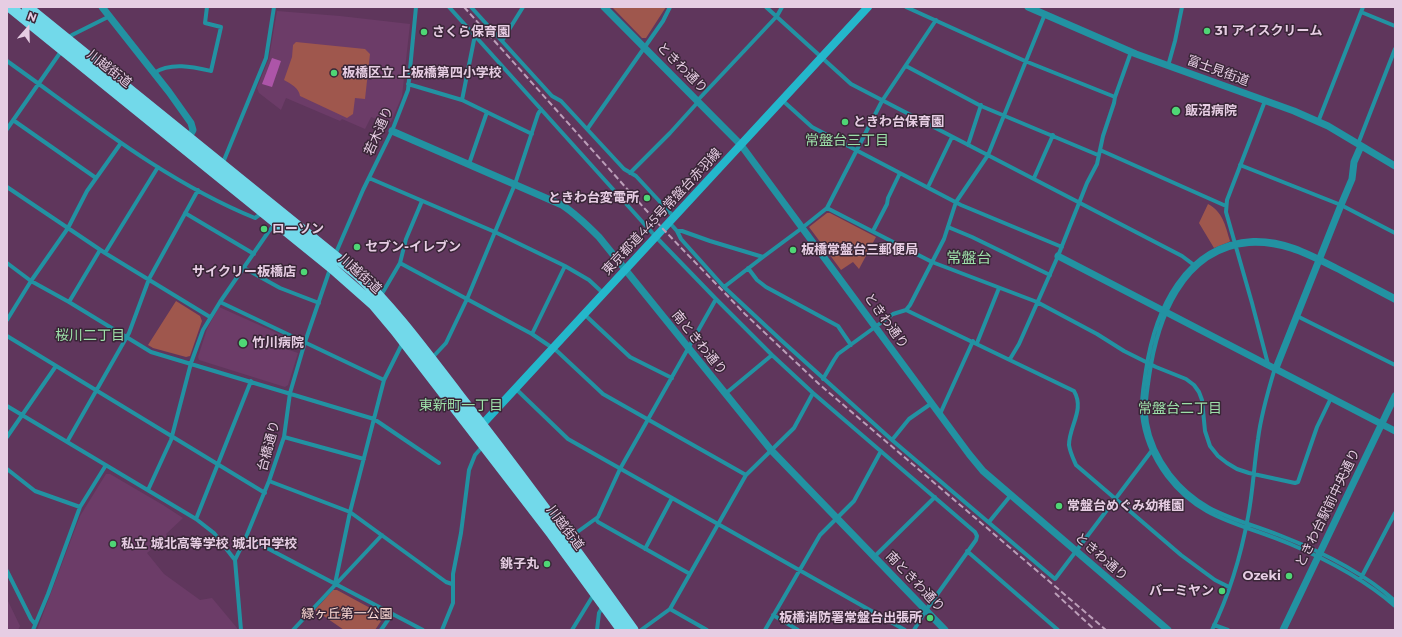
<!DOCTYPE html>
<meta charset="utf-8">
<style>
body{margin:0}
#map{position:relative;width:1402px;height:637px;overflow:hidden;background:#5f365c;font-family:Montserrat,sans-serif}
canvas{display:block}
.frame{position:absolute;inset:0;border:8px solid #e6cde3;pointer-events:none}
.north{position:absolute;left:8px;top:8px;width:40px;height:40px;-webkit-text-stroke:3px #392637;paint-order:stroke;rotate:20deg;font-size:11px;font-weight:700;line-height:16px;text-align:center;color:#e6cde3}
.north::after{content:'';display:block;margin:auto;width:14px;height:18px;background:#e6cde3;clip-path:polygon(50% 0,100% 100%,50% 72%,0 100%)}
</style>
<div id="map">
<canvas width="1402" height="637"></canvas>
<div class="frame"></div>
<div class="north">N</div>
</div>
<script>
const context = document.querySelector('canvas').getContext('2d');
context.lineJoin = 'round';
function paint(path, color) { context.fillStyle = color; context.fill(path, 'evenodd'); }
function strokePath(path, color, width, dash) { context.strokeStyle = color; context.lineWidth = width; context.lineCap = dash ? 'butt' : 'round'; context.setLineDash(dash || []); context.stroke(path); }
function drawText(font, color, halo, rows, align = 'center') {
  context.font = font + ' Montserrat,"Noto Sans JP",sans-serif'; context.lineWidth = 3; context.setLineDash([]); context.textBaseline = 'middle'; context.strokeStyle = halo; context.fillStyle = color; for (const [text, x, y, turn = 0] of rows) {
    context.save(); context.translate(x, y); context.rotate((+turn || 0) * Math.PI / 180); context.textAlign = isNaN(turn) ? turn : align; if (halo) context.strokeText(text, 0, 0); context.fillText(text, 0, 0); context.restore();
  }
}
const built = new Path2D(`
 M 277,11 L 340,16 L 410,24 L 402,96 L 391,122 L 387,123 L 371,117 L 365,129 L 342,119 L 340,121 L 286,98 L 281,110 L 259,93 L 257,88 L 269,58 Z
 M 219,307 L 286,337 L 283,348 L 298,353 L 288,385 L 285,387 L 199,360 L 198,357 L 207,329 Z
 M 106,474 L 110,474 L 163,505 L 183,518 L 166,534 L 167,536 L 147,553 L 164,574 L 200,600 L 212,598 L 237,628 L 237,630 L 37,630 L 80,516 Z
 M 7,599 L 20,626 L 18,630 L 7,630 Z`);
const green = new Path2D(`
 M 612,7 L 666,7 L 646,38 L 642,38 Z
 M 296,42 L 365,49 L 370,54 L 365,99 L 355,98 L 353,114 L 347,118 L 300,96 C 299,88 291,84 284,80 L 292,57 L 293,45 Z
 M 1208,204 C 1223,212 1225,225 1230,241 L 1229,242 L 1214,248 L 1199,223 Z
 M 827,213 L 830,213 L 876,237 L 859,269 L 853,262 L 841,270 L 809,227 Z
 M 176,301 L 200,316 L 202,321 L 190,356 L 186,357 L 153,348 L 148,345 Z
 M 333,590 L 337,590 L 383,615 L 383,618 L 375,630 L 344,630 L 315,610 Z`);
const water = new Path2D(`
 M 272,58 L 281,61 L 272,87 L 262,84 Z`);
const minor = new Path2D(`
 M 449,7 L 656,237 L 716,299 L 772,355 L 813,393 L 975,532 L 977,536 L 976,540 L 926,610 L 914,630
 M 471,7 L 552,96 L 561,101 L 624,169 L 636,176 L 674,217
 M 766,7 L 851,84 L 1182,256 L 1194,265
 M 906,7 L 1025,61 L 1115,97
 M 1361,12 L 1395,26
 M 67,39 L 72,35 L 110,16
 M 502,41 L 523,7
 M 7,61 C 86,117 164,181 255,218 L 262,213
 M 906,66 L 981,106 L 1098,155
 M 1168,66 L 1175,41 L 1182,7
 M 154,73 C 171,62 193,67 211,71 L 221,27 L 205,23 L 207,7
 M 408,84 L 462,100 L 532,134
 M 462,100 L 474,40 L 476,37
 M 782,100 L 812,127 L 961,205 L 1062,247
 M 697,101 L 777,16 L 782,7
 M 1265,101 L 1227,200 L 1226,212 L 1252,303 L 1268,364
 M 13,120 L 96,178
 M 1318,122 L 1363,7
 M 588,128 L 663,21 L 670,7
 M 7,129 L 62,50
 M 1358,144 L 1395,49
 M 968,145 L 981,105
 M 1100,150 L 1226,206
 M 469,164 L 487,112
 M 222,165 L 266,58 L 274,7
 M 1240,165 L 1341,205 L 1395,233
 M 630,173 L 670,133 L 698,102
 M 369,178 L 495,232 L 565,266 L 589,280 L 603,293
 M 1034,178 L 1053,135
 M 7,187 L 105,253 L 210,317
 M 928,187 L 952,137
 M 827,208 L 882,101 L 936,20
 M 185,213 L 254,254
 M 669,222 L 677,231 L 681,239 L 724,287 L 763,257 L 710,241 L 682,231 L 677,231
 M 948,227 L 972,237 L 1050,275
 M 873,231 L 887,204 L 888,198 L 900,173
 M 105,253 L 158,167
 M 335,255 L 363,190 L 392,131 L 408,90 L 416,7
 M 763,257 L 802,228 L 827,208 L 932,262 L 1037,302 L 1097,334 L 1124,351 L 1156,367 L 1186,379 L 1194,385 L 1199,392 L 1202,400 L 1205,431 L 1210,446 L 1218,456 L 1227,463 L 1237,469 L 1249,473 L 1295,483 L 1298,482 L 1317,427 L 1331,398
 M 7,263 L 31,281 L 69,302 L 151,352 L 374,419 L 439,463
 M 400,263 L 406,239 L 422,201
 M 244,268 L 280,288 L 319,303
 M 748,268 L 757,280 L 766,287 L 838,326 L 851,345
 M 724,287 L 782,341 L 892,440 L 1055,579 L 1153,449
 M 380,295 L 383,292 L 400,263 L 532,334 L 557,351 L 603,394 L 746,475
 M 1395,297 C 1376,287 1357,277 1337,267 C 1310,253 1285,239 1253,240 C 1184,244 1155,311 1146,370 C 1144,384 1141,399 1142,413 C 1144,436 1153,457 1167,476 C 1201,521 1242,523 1290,544 C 1328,560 1364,579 1395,606
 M 1395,301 C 1376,291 1357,281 1339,271 C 1308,256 1284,242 1249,244 C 1182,250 1157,320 1149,377 C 1147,392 1144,407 1147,423 C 1150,441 1159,459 1170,474 C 1201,514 1236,518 1279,535 C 1320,551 1362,571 1395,601
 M 69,302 L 100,250
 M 220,302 L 384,380
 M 906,310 L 1074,391 C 1085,410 1069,426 1069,445 C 1070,452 1073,458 1076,465 L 1181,555 L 1215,580 L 1229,587
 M 584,314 L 630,357 L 672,378
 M 1297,316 L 1395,365
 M 7,320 L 31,281 L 68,228 L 87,191 L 121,143
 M 532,334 L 565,266
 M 7,336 L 265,493
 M 977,343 L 999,288
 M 432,358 L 446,343 L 467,299 L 515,184 L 538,114 L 541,109
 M 1010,359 L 1019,344 L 1058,256 L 1087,183 L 1097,164 L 1103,136 L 1114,103 L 1115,97 L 1131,52
 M 823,379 L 834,360 L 838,354 L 893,314 L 906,310 L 910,305 L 944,239 L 956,202 L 988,155 L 1045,14
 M 516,389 L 568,439 L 905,630
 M 725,394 L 772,355
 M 7,406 L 196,519 L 214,533 L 235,560
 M 940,414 L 973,341
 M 7,437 L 56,366
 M 284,437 L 364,459
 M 892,440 L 909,419 L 932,403
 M 67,442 L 129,333 L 149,279 L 198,190
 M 7,469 L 35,491 L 80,507
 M 269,481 L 350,512 L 446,582 L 452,584
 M 148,490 L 171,440 L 191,363 L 203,330 L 220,302 L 269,231 L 276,223
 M 196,519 L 251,381
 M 596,519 L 598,522 L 690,574
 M 989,522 L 1011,495
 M 246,537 L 423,630
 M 569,538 L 598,517 L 620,469 L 716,299
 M 645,549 L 672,498
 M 967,551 L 1058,630
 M 874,557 L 935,497
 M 7,571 L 31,619 L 35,624
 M 1361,578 L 1395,513
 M 335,584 L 350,512 L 384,380 L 403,342
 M 670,609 L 707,630
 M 773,615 L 798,630
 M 1214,625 L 1228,630
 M 33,630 L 48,594 L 80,507 L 106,465
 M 241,630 L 235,560 L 246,537 L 269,481 L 284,437 L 290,393 L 305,342 L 330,269
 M 293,630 L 382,535
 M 381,630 L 392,614
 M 442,630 L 453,603 L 453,574 L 461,533 L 469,470 L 475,455 L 483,446
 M 572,630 L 594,594
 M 597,630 L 599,613 L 603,606
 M 641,630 L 670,609 L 746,475 L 794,428 L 813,393
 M 765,630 L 820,535 L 854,501 L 881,451
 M 1212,630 C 1229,595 1241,555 1248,517 C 1253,491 1254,465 1258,439 C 1261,415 1268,391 1275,368`);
const tertiary = new Path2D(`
 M 102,7 L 169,92 L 191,123 L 193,130 L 187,141
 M 604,7 L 741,145 L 969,454 L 983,471 L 1168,630
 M 1028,7 L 1136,54 L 1294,111 L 1328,126 L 1395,166
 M 392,131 L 562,205 C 576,214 587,225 599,237 L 771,450 L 945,630
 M 1058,256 L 1395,431
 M 1276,368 L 1341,205 L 1352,179 L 1354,162 L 1361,146
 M 1283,630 L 1395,396`);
const secondary = new Path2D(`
 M 479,428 L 868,7`);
const trunk = new Path2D(`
 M 10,7 L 331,267 L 374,305 L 395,330 L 552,534 L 622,630
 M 27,7 L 358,275 C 395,310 426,353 457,393 C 518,471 576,550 633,630`);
const rail = new Path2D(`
 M 464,7 L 663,229 L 745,314 L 819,384 L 1106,630
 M 1055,593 L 1095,630`);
const markers = [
 [1207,31,4,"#4fd675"],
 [424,32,4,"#4fd675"],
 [334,73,4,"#4fd675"],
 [1176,111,5,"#4fd675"],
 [845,122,4,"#4fd675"],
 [647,198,4,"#4fd675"],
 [264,229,4,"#4fd675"],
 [357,247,4,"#4fd675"],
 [793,250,4,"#4fd675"],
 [304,272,4,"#4fd675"],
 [243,343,5,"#4fd675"],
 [1059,506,4,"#4fd675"],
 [113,544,4,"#4fd675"],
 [547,564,4,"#4fd675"],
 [1289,576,4,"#4fd675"],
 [1222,591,4,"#4fd675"],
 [930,618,4,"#4fd675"]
];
const poiNames = [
 ["31 アイスクリーム",1215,31],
 ["さくら保育園",432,32],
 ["板橋区立 上板橋第四小学校",342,73],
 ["飯沼病院",1185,111],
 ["ときわ台保育園",853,122],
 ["ときわ台変電所",639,198,"right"],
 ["ローソン",272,229],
 ["セブン-イレブン",365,247],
 ["板橋常盤台三郵便局",801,250],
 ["サイクリー板橋店",296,272,"right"],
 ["竹川病院",252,343],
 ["常盤台めぐみ幼稚園",1067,506],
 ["私立 城北高等学校 城北中学校",121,544],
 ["銚子丸",539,564,"right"],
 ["Ozeki",1281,576,"right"],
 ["バーミヤン",1214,591,"right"],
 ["板橋消防署常盤台出張所",922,618,"right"]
];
const streetNames = [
 ["ときわ通り",682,68,45],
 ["川越街道",109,69,38],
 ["富士見街道",1218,71,20],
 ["若木通り",379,131,-66],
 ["東京都道445号常盤台赤羽線",662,212,-47],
 ["川越街道",360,274,42],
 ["ときわ通り",886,321,54],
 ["南ときわ通り",699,343,51],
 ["台橋通り",269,446,-75],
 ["ときわ台駅前中央通り",1328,508,-64],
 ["川越街道",565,528,53],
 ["ときわ通り",1101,557,41],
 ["南ときわ通り",915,582,46]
];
const parkNames = [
 ["緑ヶ丘第一公園",347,614]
];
const neighbourhoodNames = [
 ["常盤台三丁目",847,141],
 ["桜川二丁目",90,336],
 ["東新町一丁目",461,406],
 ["常盤台二丁目",1180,409]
];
const quarterNames = [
 ["常盤台",969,259]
];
paint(built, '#6c3c68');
paint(green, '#9f574d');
paint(water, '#ad55a8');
strokePath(minor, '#2292a2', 4);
strokePath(tertiary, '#2292a2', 7);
strokePath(secondary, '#24b7cb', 8);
strokePath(trunk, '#72d9ea', 11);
strokePath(rail, '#bc9eb9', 2, [6, 3]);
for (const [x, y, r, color] of markers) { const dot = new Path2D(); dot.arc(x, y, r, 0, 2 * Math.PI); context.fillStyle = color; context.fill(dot); strokePath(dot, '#392637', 1.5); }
drawText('bold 13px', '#e6cde3', '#392637', poiNames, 'left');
drawText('13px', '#e6cde3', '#392637', streetNames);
drawText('13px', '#fcdbd6', '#392637', parkNames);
drawText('14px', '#9ddfa9', '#392637', neighbourhoodNames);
drawText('15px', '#9ddfa9', '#392637', quarterNames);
</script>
